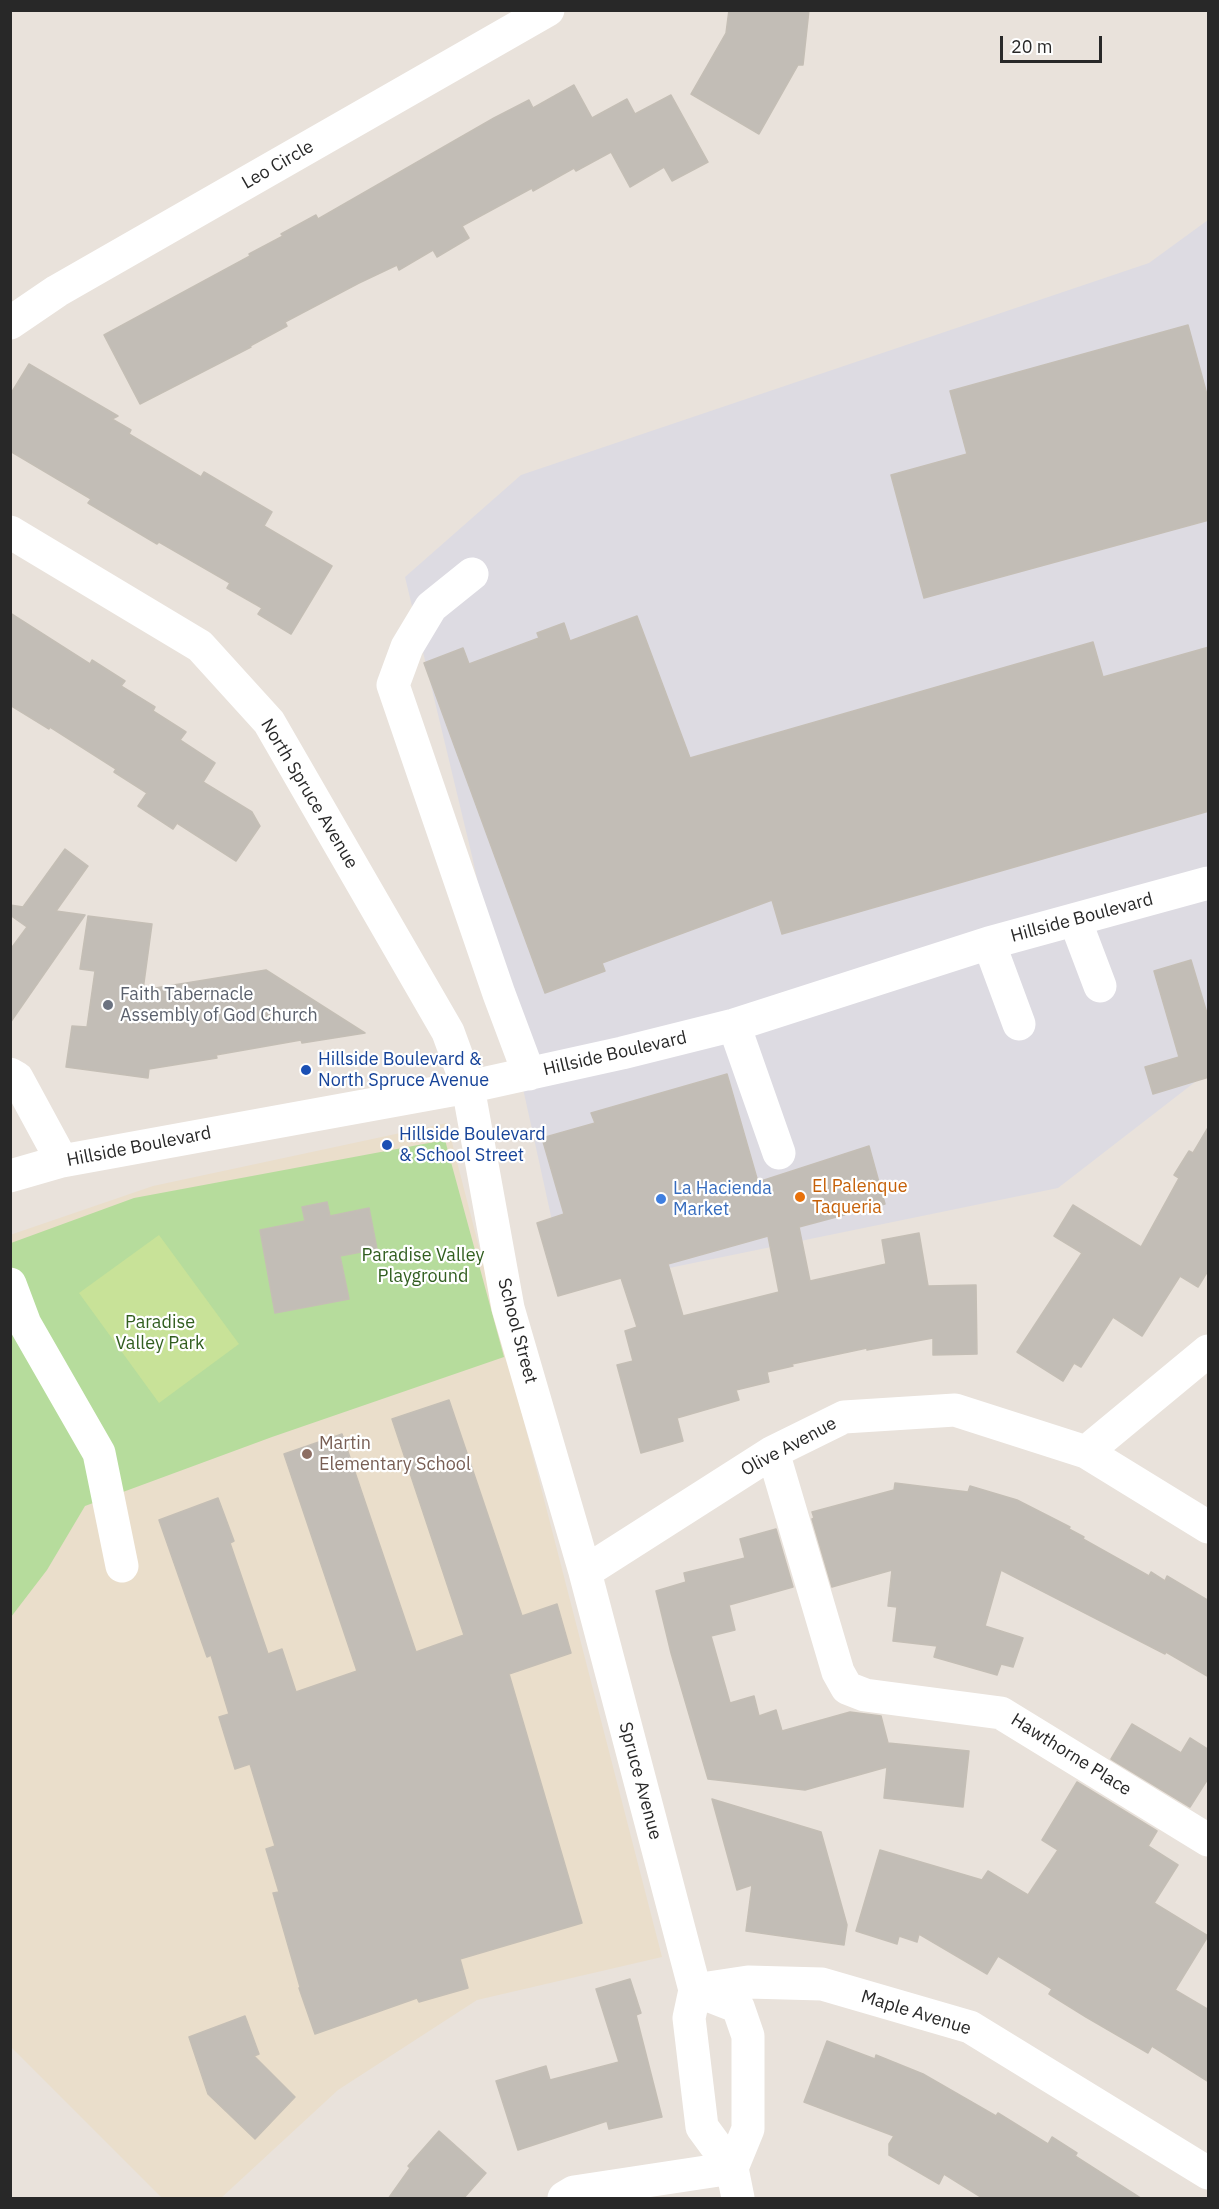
<!DOCTYPE html>
<style>
body{margin:0}
#map{position:relative;width:1219px;height:2209px;overflow:hidden;background:#e9e2db;font-family:"IBM Plex Sans",sans-serif}
canvas{display:block}
.frame{position:absolute;inset:0;border:12px solid #282828;pointer-events:none}
.scale{position:absolute;left:1000px;top:36px;width:102px;height:27px;box-sizing:border-box;border:3px solid #282828;border-top:0;padding-left:8px;font-size:18px;line-height:21px;white-space:nowrap;color:#282828;-webkit-text-stroke:4px #fff;paint-order:stroke}
</style>
<div id="map">
<canvas width="1219" height="2209"></canvas>
<div class="frame"></div>
<div class="scale">20 m</div>
</div>
<script>
const context = document.querySelector('canvas').getContext('2d');
context.lineJoin = 'round';
function paint(path, color) { context.fillStyle = color; context.fill(path, 'evenodd'); }
function strokePath(path, color, width, dash) { context.strokeStyle = color; context.lineWidth = width; context.lineCap = dash ? 'butt' : 'round'; context.setLineDash(dash || []); context.stroke(path); }
function drawText(font, color, halo, rows, align = 'center') {
  context.font = font + ' "IBM Plex Sans",sans-serif'; context.lineWidth = 4.5; context.setLineDash([]); context.textBaseline = 'middle'; context.strokeStyle = halo; context.fillStyle = color; for (const [text, x, y, turn = 0] of rows) {
    context.save(); context.translate(x, y); context.rotate((+turn || 0) * Math.PI / 180); context.textAlign = isNaN(turn) ? turn : align; if (halo) context.strokeText(text, 0, 0); context.fillText(text, 0, 0); context.restore();
  }
}
const industrial = new Path2D(`
 M 1208,220 L 1208,1072 L 1058,1188 L 567,1289 L 472,856 L 405,577 L 521,475 L 1149,263 Z`);
const education = new Path2D(`
 M 447,1123 L 662,1957 L 477,2000 L 338,2090 L 221,2198 L 162,2198 L 11,2047 L 10,1235 L 153,1186 Z`);
const green = new Path2D(`
 M 445,1140 L 504,1357 L 272,1437 L 85,1506 L 47,1570 L 11,1617 L 11,1243 L 134,1198 Z`);
const pitch = new Path2D(`
 M 159,1235 L 239,1344 L 159,1403 L 79,1293 Z`);
const building = new Path2D(`
 M 729,10 L 809,10 L 803,65 L 798,65 L 759,134 L 691,94 L 726,33 Z
 M 574,85 L 592,118 L 627,99 L 635,114 L 671,95 L 708,162 L 672,181 L 664,167 L 630,187 L 611,152 L 576,171 L 574,168 L 533,191 L 532,188 L 462,226 L 469,238 L 437,257 L 433,250 L 399,270 L 397,265 L 359,283 L 285,322 L 287,326 L 250,346 L 251,347 L 140,404 L 104,335 L 250,256 L 249,254 L 283,236 L 281,234 L 316,215 L 318,219 L 494,118 L 529,100 L 533,108 Z
 M 1188,325 L 1209,402 L 1209,520 L 924,598 L 891,475 L 967,454 L 950,391 Z
 M 29,364 L 118,416 L 112,419 L 131,430 L 129,434 L 201,477 L 204,472 L 272,512 L 264,526 L 332,566 L 291,634 L 258,614 L 262,608 L 227,588 L 230,583 L 159,542 L 157,544 L 88,503 L 91,499 L 10,451 L 10,395 Z
 M 10,613 L 90,664 L 92,660 L 125,681 L 121,686 L 155,707 L 153,711 L 186,732 L 180,740 L 215,763 L 203,782 L 252,812 L 260,826 L 236,861 L 177,823 L 173,829 L 138,806 L 147,793 L 114,772 L 116,769 L 50,727 L 49,729 L 10,705 Z
 M 637,616 L 690,758 L 1093,642 L 1103,677 L 1209,647 L 1209,811 L 782,934 L 772,900 L 602,963 L 605,971 L 545,993 L 424,663 L 463,648 L 469,664 L 539,638 L 537,633 L 564,623 L 570,641 Z
 M 65,849 L 88,866 L 56,911 L 85,915 L 10,1023 L 10,950 L 27,927 L 10,915 L 10,905 L 23,907 Z
 M 88,916 L 152,924 L 143,990 L 266,970 L 365,1033 L 302,1043 L 301,1040 L 216,1055 L 217,1058 L 149,1069 L 148,1078 L 66,1067 L 72,1026 L 87,1027 L 95,971 L 80,969 Z
 M 1191,960 L 1209,1020 L 1209,1077 L 1153,1094 L 1145,1067 L 1179,1057 L 1154,971 Z
 M 727,1074 L 758,1182 L 869,1146 L 885,1204 L 799,1227 L 810,1281 L 886,1264 L 882,1240 L 919,1233 L 928,1286 L 976,1285 L 977,1354 L 933,1355 L 933,1338 L 867,1350 L 867,1348 L 792,1364 L 793,1366 L 767,1372 L 769,1382 L 736,1390 L 739,1400 L 677,1418 L 683,1441 L 641,1453 L 617,1365 L 633,1361 L 625,1331 L 637,1327 L 621,1278 L 558,1296 L 537,1223 L 564,1214 L 542,1138 L 595,1123 L 591,1113 ZM 768,1236 L 779,1292 L 683,1316 L 668,1264 Z
 M 1209,1126 L 1209,1269 L 1198,1287 L 1180,1276 L 1142,1336 L 1113,1317 L 1081,1367 L 1074,1363 L 1063,1381 L 1017,1352 L 1082,1253 L 1054,1236 L 1073,1205 L 1141,1247 L 1179,1178 L 1174,1175 L 1189,1151 L 1193,1153 Z
 M 327,1202 L 330,1216 L 369,1208 L 377,1249 L 340,1256 L 349,1299 L 275,1313 L 260,1230 L 305,1221 L 302,1207 Z
 M 449,1400 L 522,1616 L 557,1604 L 571,1653 L 509,1674 L 582,1923 L 460,1959 L 468,1988 L 419,2002 L 417,1998 L 315,2034 L 299,1988 L 300,1987 L 273,1893 L 279,1892 L 266,1849 L 275,1846 L 250,1764 L 235,1769 L 219,1717 L 229,1714 L 211,1655 L 207,1657 L 159,1520 L 218,1498 L 234,1541 L 230,1543 L 268,1654 L 282,1649 L 296,1692 L 357,1671 L 284,1454 L 342,1434 L 416,1652 L 464,1635 L 392,1419 Z
 M 895,1483 L 968,1492 L 970,1486 L 1017,1500 L 1070,1527 L 1069,1529 L 1084,1537 L 1083,1539 L 1149,1576 L 1151,1572 L 1165,1581 L 1167,1576 L 1209,1601 L 1209,1677 L 1166,1652 L 1165,1654 L 1001,1570 L 985,1626 L 1023,1638 L 1013,1667 L 1001,1664 L 997,1675 L 934,1657 L 937,1646 L 893,1641 L 897,1607 L 888,1606 L 892,1570 L 832,1587 L 812,1519 L 814,1518 L 812,1512 L 894,1490 Z
 M 776,1529 L 793,1587 L 729,1605 L 735,1630 L 711,1636 L 730,1703 L 754,1696 L 759,1716 L 776,1710 L 782,1731 L 850,1712 L 881,1716 L 888,1743 L 969,1751 L 963,1807 L 884,1798 L 887,1767 L 805,1790 L 708,1779 L 671,1653 L 656,1591 L 686,1582 L 684,1573 L 745,1558 L 740,1539 Z
 M 1132,1724 L 1181,1753 L 1190,1738 L 1209,1750 L 1209,1777 L 1190,1807 L 1111,1759 Z
 M 1077,1782 L 1157,1831 L 1148,1846 L 1178,1865 L 1154,1903 L 1208,1936 L 1175,1990 L 1209,2010 L 1209,2082 L 1152,2046 L 1148,2053 L 1086,2017 L 1049,1994 L 1052,1989 L 998,1956 L 987,1974 L 919,1934 L 917,1942 L 899,1936 L 897,1944 L 856,1931 L 880,1850 L 982,1880 L 988,1871 L 1028,1895 L 1058,1850 L 1042,1840 Z
 M 712,1799 L 821,1832 L 847,1925 L 844,1945 L 746,1931 L 752,1885 L 737,1890 Z
 M 630,1979 L 641,2013 L 636,2015 L 662,2117 L 609,2129 L 607,2121 L 518,2150 L 496,2081 L 546,2066 L 550,2080 L 619,2062 L 596,1989 Z
 M 245,2016 L 259,2054 L 254,2056 L 295,2097 L 255,2139 L 208,2094 L 189,2037 Z
 M 827,2041 L 875,2059 L 876,2055 L 923,2074 L 996,2116 L 998,2113 L 1048,2144 L 1052,2137 L 1077,2153 L 1075,2156 L 1142,2199 L 984,2199 L 944,2174 L 939,2184 L 889,2155 L 889,2144 L 894,2136 L 804,2102 Z
 M 439,2131 L 486,2173 L 463,2199 L 388,2199 L 410,2168 L 408,2166 Z`);
const minor = new Path2D(`
 M 10,323 L 57,291 L 548,10
 M 10,532 L 200,646 L 269,722 L 448,1032 L 468,1087 L 508,1308 L 585,1572 L 695,1990 L 689,2018 L 702,2127 L 732,2168 L 738,2198
 M 472,574 L 431,607 L 407,647 L 393,685 L 499,994 L 529,1074
 M 1075,920 L 1100,986
 M 989,943 L 1019,1024
 M 734,1025 L 779,1153
 M 10,1074 L 17,1078 L 62,1161
 M 10,1176 L 62,1161 L 468,1087 L 622,1053 L 734,1025 L 989,943 L 1208,883
 M 10,1284 L 25,1324 L 99,1453 L 122,1566
 M 773,1452 L 838,1672 L 847,1688 L 865,1695 L 1001,1713 L 1208,1840
 M 1086,1452 L 1208,1351
 M 585,1572 L 773,1452 L 844,1417 L 955,1410 L 1086,1452 L 1208,1527
 M 695,1990 L 748,1982 L 822,1984 L 970,2027 L 1208,2173
 M 697,1991 L 738,2007 L 748,2036 L 748,2129 L 732,2168
 M 564,2198 L 574,2192 L 732,2168`);
const markers = [
 [108,1005,6,"#6b7280"],
 [306,1070,6,"#1a4fb4"],
 [387,1145,6,"#1a4fb4"],
 [800,1197,6,"#e8710a"],
 [661,1199,6,"#3f7fe0"],
 [307,1454,6,"#8d6e63"]
];
const streetNames = [
 ["Leo Circle",278,165,-30],
 ["North Spruce Avenue",309,794,59],
 ["Hillside Boulevard",1082,918,-15],
 ["Hillside Boulevard",615,1054,-13],
 ["Hillside Boulevard",139,1147,-11],
 ["School Street",517,1331,75],
 ["Olive Avenue",789,1447,-28],
 ["Hawthorne Place",1071,1755,32],
 ["Spruce Avenue",640,1781,75],
 ["Maple Avenue",916,2013,17]
];
const worshipNames = [
 ["Faith Tabernacle",120,995],
 ["Assembly of God Church",120,1016]
];
const transitNames = [
 ["Hillside Boulevard &",318,1060],
 ["North Spruce Avenue",318,1081],
 ["Hillside Boulevard",399,1135],
 ["& School Street",399,1156]
];
const foodNames = [
 ["El Palenque",812,1187],
 ["Taqueria",812,1208]
];
const shopNames = [
 ["La Hacienda",673,1189],
 ["Market",673,1210]
];
const parkNames = [
 ["Paradise Valley",423,1256],
 ["Playground",423,1277],
 ["Paradise",160,1323],
 ["Valley Park",160,1344]
];
const educationNames = [
 ["Martin",319,1444],
 ["Elementary School",319,1465]
];
paint(industrial, '#dddbe2');
paint(education, '#eadecb');
paint(green, '#b6dc9c');
paint(pitch, '#c8e298');
paint(building, '#c2bdb6');
strokePath(building, '#c4beb5', 1.5);
strokePath(minor, '#fff', 33);
for (const [x, y, r, color] of markers) { const dot = new Path2D(); dot.arc(x, y, r, 0, 2 * Math.PI); context.fillStyle = color; context.fill(dot); strokePath(dot, '#fff', 2); }
drawText('18px', '#282828', '#fff', streetNames);
drawText('18px', '#5b616d', '#fff', worshipNames, 'left');
drawText('18px', '#164399', '#fff', transitNames, 'left');
drawText('18px', '#c56008', '#fff', foodNames, 'left');
drawText('18px', '#366cbe', '#fff', shopNames, 'left');
drawText('18px', '#315e1f', '#fff', parkNames);
drawText('18px', '#785e54', '#fff', educationNames, 'left');
</script>
